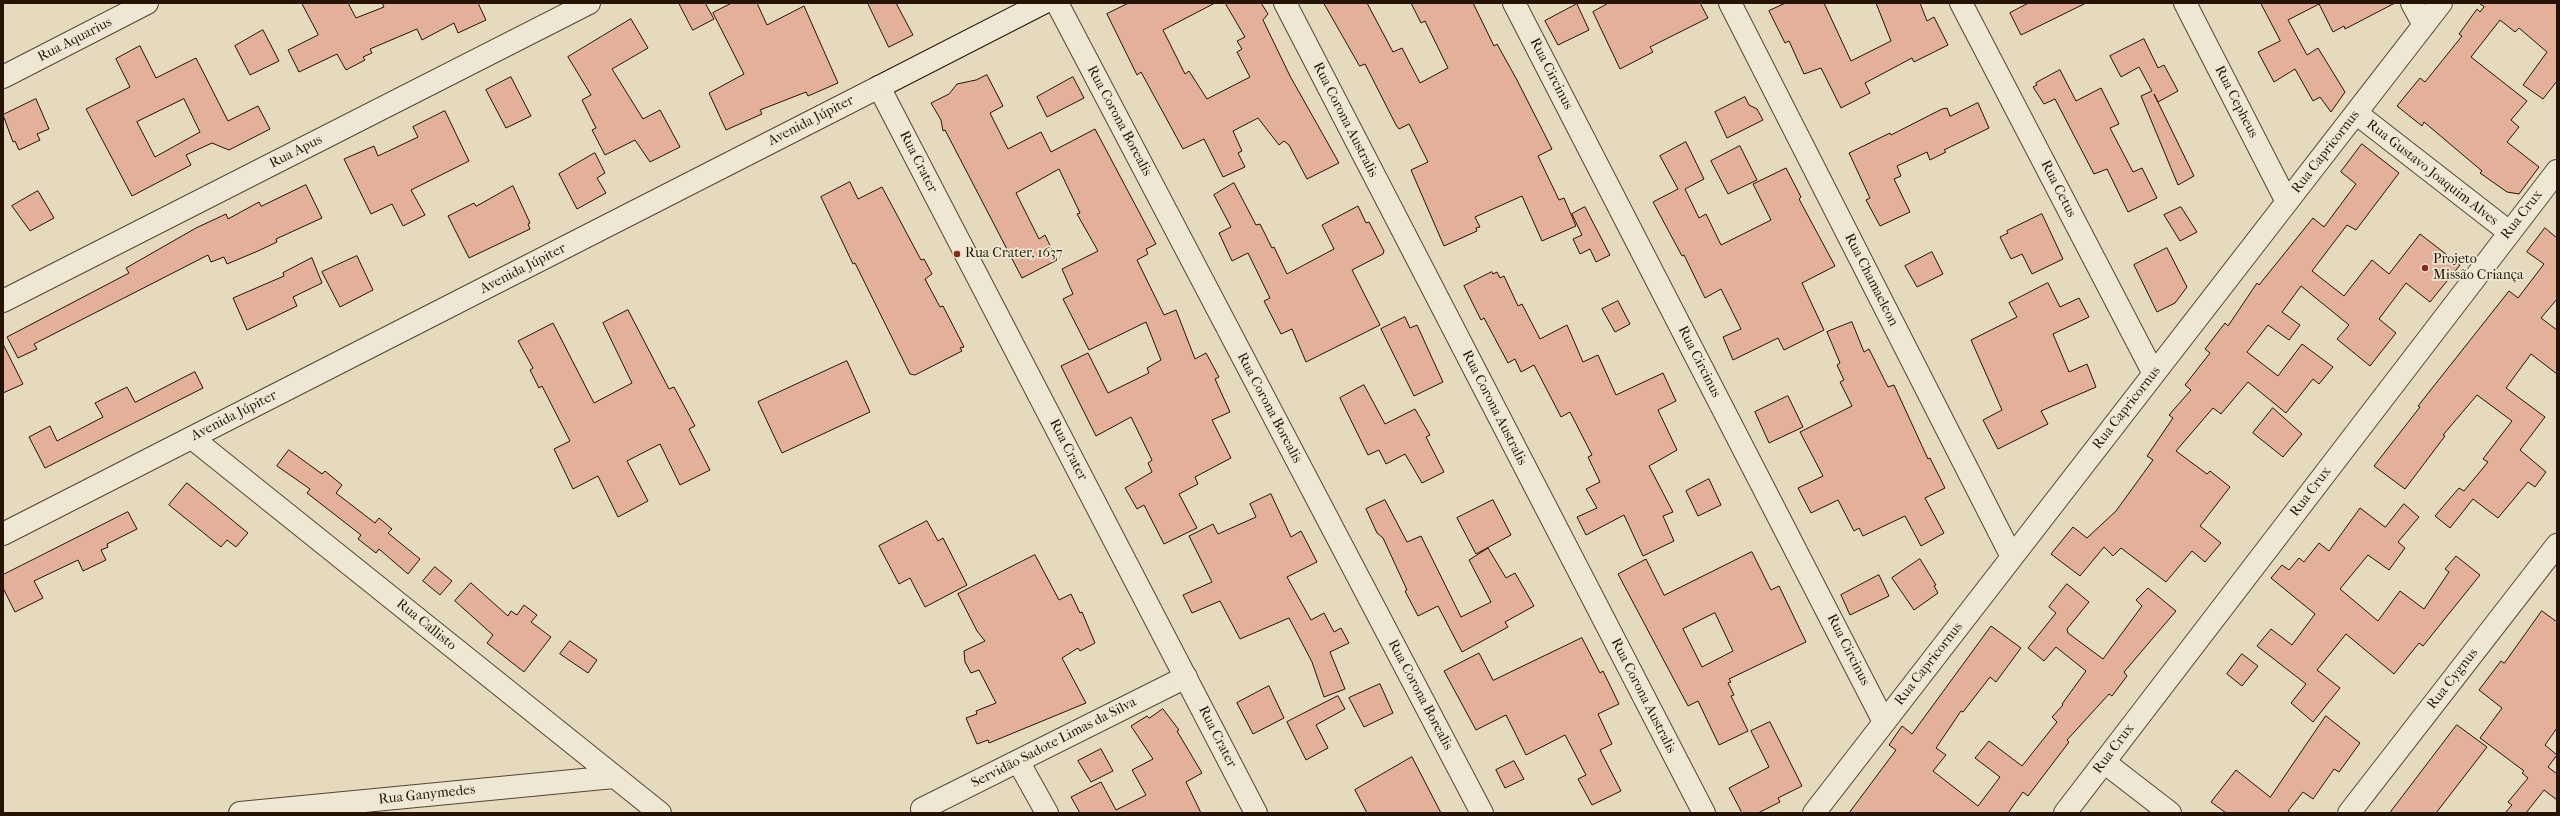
<!DOCTYPE html>
<meta charset="utf-8">
<style>
body{margin:0}
#map{position:relative;width:2560px;height:816px;overflow:hidden;background:#e5dabd;font-family:"IM FELL French Canon",serif}
canvas{display:block}
.frame{position:absolute;inset:0;border:4px solid #271400;pointer-events:none}
</style>
<div id="map">
<canvas width="2560" height="816"></canvas>
<div class="frame"></div>
</div>
<script>
const context = document.querySelector('canvas').getContext('2d');
context.lineJoin = 'round';
function paint(path, color) { context.fillStyle = color; context.fill(path, 'evenodd'); }
function strokePath(path, color, width, dash) { context.strokeStyle = color; context.lineWidth = width; context.lineCap = dash ? 'butt' : 'round'; context.setLineDash(dash || []); context.stroke(path); }
function drawText(font, color, halo, rows, align = 'center') {
  context.font = font + ' "IM FELL French Canon",serif'; context.lineWidth = 3.5; context.setLineDash([]); context.textBaseline = 'middle'; context.strokeStyle = halo; context.fillStyle = color; for (const [text, x, y, turn = 0] of rows) {
    context.save(); context.translate(x, y); context.rotate((+turn || 0) * Math.PI / 180); context.textAlign = isNaN(turn) ? turn : align; if (halo) context.strokeText(text, 0, 0); context.fillText(text, 0, 0); context.restore();
  }
}
const building = new Path2D(`
 M 302,3 L 348,3 L 356,18 L 384,7 L 382,3 L 478,3 L 486,20 L 458,33 L 454,23 L 422,40 L 417,29 L 370,49 L 372,53 L 363,57 L 365,60 L 346,70 L 337,54 L 299,72 L 288,50 L 318,35 Z
 M 679,3 L 705,3 L 714,19 L 693,30 Z
 M 732,3 L 757,3 L 767,25 L 804,6 L 838,83 L 808,96 L 806,92 L 760,110 L 762,114 L 726,130 L 709,93 L 744,74 L 713,13 Z
 M 868,3 L 896,3 L 913,35 L 889,47 Z
 M 1129,3 L 1215,3 L 1163,30 L 1185,74 L 1189,71 L 1207,99 L 1250,77 L 1237,52 L 1242,49 L 1237,41 L 1245,37 L 1225,3 L 1261,3 L 1268,14 L 1263,20 L 1290,76 L 1339,163 L 1307,179 L 1289,145 L 1284,141 L 1279,145 L 1258,118 L 1233,131 L 1242,151 L 1238,153 L 1245,167 L 1223,177 L 1204,139 L 1183,149 L 1141,72 L 1137,75 L 1107,14 Z
 M 1324,3 L 1367,3 L 1393,52 L 1402,48 L 1420,83 L 1448,68 L 1425,21 L 1421,23 L 1411,3 L 1473,3 L 1494,46 L 1497,44 L 1517,80 L 1552,149 L 1538,156 L 1559,200 L 1564,198 L 1576,226 L 1542,241 L 1522,196 L 1475,217 L 1480,227 L 1476,228 L 1477,231 L 1444,246 L 1411,170 L 1428,162 L 1409,124 L 1399,129 L 1396,125 L 1365,64 L 1360,66 Z
 M 1609,3 L 1700,3 L 1708,18 L 1650,47 L 1653,52 L 1620,69 L 1593,12 Z
 M 1786,3 L 1824,3 L 1851,61 L 1891,41 L 1876,3 L 1920,3 L 1927,21 L 1934,17 L 1948,45 L 1914,62 L 1912,58 L 1865,83 L 1870,93 L 1841,108 L 1821,68 L 1804,74 L 1789,41 L 1785,43 L 1769,11 Z
 M 2029,3 L 2086,3 L 2021,35 L 2010,13 Z
 M 2261,3 L 2395,3 L 2345,29 L 2344,26 L 2333,32 L 2319,4 L 2288,20 L 2307,55 L 2318,48 L 2345,92 L 2331,112 L 2320,97 L 2313,101 L 2295,69 L 2274,82 L 2258,52 L 2280,41 Z
 M 2479,3 L 2557,3 L 2557,81 L 2543,99 L 2523,85 L 2547,52 L 2519,28 L 2515,32 L 2500,20 L 2471,57 L 2527,101 L 2511,120 L 2519,127 L 2507,142 L 2539,167 L 2519,194 L 2507,192 L 2480,173 L 2482,171 L 2424,122 L 2422,126 L 2397,106 L 2420,78 L 2425,82 L 2462,36 L 2459,34 L 2477,9 L 2480,12 L 2484,7 Z
 M 1577,4 L 1589,30 L 1558,45 L 1545,21 Z
 M 631,19 L 648,48 L 612,69 L 643,119 L 660,110 L 680,147 L 650,162 L 635,140 L 605,155 L 592,130 L 596,128 L 582,100 L 591,95 L 568,57 Z
 M 263,30 L 279,61 L 250,75 L 235,46 Z
 M 2144,39 L 2158,68 L 2164,65 L 2178,91 L 2158,102 L 2154,94 L 2194,176 L 2178,185 L 2141,96 L 2152,91 L 2139,67 L 2121,77 L 2110,56 Z
 M 140,46 L 156,78 L 196,58 L 228,121 L 258,106 L 270,129 L 229,150 L 212,143 L 186,155 L 191,165 L 132,196 L 86,109 L 130,87 L 116,59 ZM 184,99 L 200,132 L 155,157 L 137,122 Z
 M 2060,70 L 2076,101 L 2101,88 L 2119,124 L 2110,128 L 2133,172 L 2142,168 L 2157,198 L 2128,212 L 2107,169 L 2094,174 L 2055,99 L 2044,104 L 2033,87 L 2037,85 L 2036,83 Z
 M 987,75 L 1003,106 L 990,113 L 1008,149 L 1041,132 L 1051,152 L 1095,129 L 1156,244 L 1146,249 L 1148,254 L 1137,260 L 1164,315 L 1176,310 L 1195,359 L 1206,353 L 1219,377 L 1215,379 L 1230,412 L 1212,420 L 1231,458 L 1195,477 L 1198,484 L 1179,494 L 1197,528 L 1164,544 L 1144,505 L 1137,509 L 1125,488 L 1152,472 L 1148,463 L 1152,460 L 1131,417 L 1096,436 L 1061,366 L 1088,353 L 1108,393 L 1149,373 L 1147,368 L 1161,360 L 1146,322 L 1089,350 L 1063,299 L 1073,294 L 1062,269 L 1098,251 L 1077,214 L 1080,213 L 1059,169 L 1016,193 L 1039,239 L 1045,235 L 1057,260 L 1022,278 L 945,130 L 943,131 L 941,120 L 931,103 L 949,94 L 957,84 L 976,80 Z
 M 511,77 L 531,116 L 506,128 L 486,90 Z
 M 1073,77 L 1084,98 L 1047,117 L 1037,97 Z
 M 1745,97 L 1749,105 L 1757,109 L 1763,120 L 1727,138 L 1715,112 Z
 M 36,99 L 49,129 L 37,134 L 40,140 L 19,150 L 15,141 L 13,142 L 3,115 Z
 M 1978,103 L 1989,128 L 1944,150 L 1946,152 L 1930,160 L 1927,152 L 1897,166 L 1901,176 L 1894,179 L 1910,212 L 1880,226 L 1866,200 L 1870,198 L 1849,153 L 1890,133 L 1891,135 L 1942,109 L 1947,108 L 1950,116 Z
 M 445,111 L 469,161 L 411,190 L 425,215 L 403,226 L 392,204 L 371,214 L 344,159 L 374,146 L 378,156 L 418,137 L 413,127 Z
 M 1686,142 L 1704,179 L 1685,189 L 1699,218 L 1706,214 L 1721,245 L 1771,220 L 1753,184 L 1786,168 L 1801,197 L 1799,199 L 1835,266 L 1802,283 L 1824,330 L 1784,350 L 1778,338 L 1733,360 L 1723,337 L 1741,329 L 1721,289 L 1705,298 L 1684,255 L 1682,256 L 1653,202 L 1678,189 L 1660,156 Z
 M 2362,144 L 2399,173 L 2356,230 L 2347,225 L 2312,271 L 2344,296 L 2372,260 L 2389,274 L 2420,234 L 2460,265 L 2430,302 L 2406,283 L 2379,319 L 2396,333 L 2370,366 L 2337,339 L 2349,325 L 2301,286 L 2282,312 L 2300,325 L 2289,340 L 2268,325 L 2247,352 L 2278,376 L 2302,344 L 2333,367 L 2319,384 L 2313,379 L 2286,413 L 2248,382 L 2221,414 L 2213,408 L 2176,451 L 2207,474 L 2210,471 L 2230,487 L 2200,526 L 2221,543 L 2205,562 L 2192,551 L 2166,582 L 2121,548 L 2113,556 L 2104,547 L 2080,576 L 2051,554 L 2073,527 L 2087,538 L 2116,511 L 2153,460 L 2147,456 L 2173,418 L 2169,415 L 2191,390 L 2185,385 L 2210,353 L 2205,349 L 2225,323 L 2228,326 L 2257,283 L 2259,285 L 2313,218 L 2324,227 L 2356,184 L 2341,172 Z
 M 1740,146 L 1757,180 L 1728,194 L 1711,161 Z
 M 595,153 L 605,173 L 597,178 L 606,193 L 577,209 L 559,174 Z
 M 850,182 L 858,199 L 882,187 L 921,260 L 924,259 L 932,274 L 925,279 L 940,307 L 943,306 L 964,347 L 960,348 L 962,351 L 915,375 L 910,374 L 855,263 L 853,264 L 821,197 Z
 M 1234,183 L 1256,225 L 1260,224 L 1272,248 L 1274,247 L 1287,274 L 1334,249 L 1322,225 L 1358,206 L 1366,223 L 1369,222 L 1384,251 L 1383,254 L 1352,270 L 1380,325 L 1306,362 L 1292,329 L 1281,334 L 1264,301 L 1270,298 L 1248,253 L 1232,261 L 1219,233 L 1231,227 L 1214,195 Z
 M 306,185 L 322,218 L 276,239 L 277,242 L 258,251 L 227,264 L 224,257 L 211,262 L 208,255 L 34,344 L 37,349 L 18,358 L 7,337 L 129,273 L 126,268 L 196,228 L 226,214 L 228,219 L 259,202 L 261,206 Z
 M 513,186 L 530,223 L 528,224 L 530,229 L 469,258 L 448,216 L 474,203 L 476,206 Z
 M 38,191 L 54,218 L 30,231 L 12,206 Z
 M 1585,207 L 1610,255 L 1596,262 L 1590,249 L 1580,254 L 1573,239 L 1582,235 L 1572,214 Z
 M 2181,207 L 2197,232 L 2180,241 L 2164,215 Z
 M 2042,214 L 2063,259 L 2032,274 L 2022,254 L 2011,259 L 2000,237 L 2008,233 L 2007,231 Z
 M 2545,228 L 2557,238 L 2557,299 L 2541,318 L 2557,330 L 2557,374 L 2531,354 L 2506,388 L 2545,417 L 2520,450 L 2546,472 L 2535,487 L 2528,482 L 2498,518 L 2473,499 L 2450,528 L 2435,516 L 2459,488 L 2464,491 L 2488,462 L 2483,459 L 2512,421 L 2477,395 L 2443,435 L 2445,436 L 2405,489 L 2374,466 L 2420,407 L 2418,406 L 2509,291 L 2518,298 L 2544,264 L 2527,252 Z
 M 2167,248 L 2187,287 L 2175,303 L 2157,312 L 2134,265 Z
 M 1932,252 L 1943,274 L 1917,287 L 1905,266 Z
 M 357,256 L 373,290 L 340,307 L 322,272 Z
 M 312,258 L 322,283 L 293,297 L 297,306 L 247,330 L 233,298 L 284,276 L 283,273 Z
 M 1492,272 L 1493,274 L 1497,272 L 1500,278 L 1504,276 L 1518,306 L 1522,304 L 1540,339 L 1567,325 L 1583,362 L 1598,355 L 1616,395 L 1663,373 L 1676,401 L 1658,410 L 1677,450 L 1649,466 L 1673,512 L 1663,516 L 1674,541 L 1643,556 L 1624,515 L 1586,535 L 1577,517 L 1597,508 L 1586,489 L 1600,482 L 1588,457 L 1592,455 L 1570,412 L 1561,417 L 1534,365 L 1521,372 L 1515,359 L 1508,363 L 1484,318 L 1481,320 L 1464,286 Z
 M 2048,283 L 2060,307 L 2079,298 L 2089,317 L 2053,334 L 2069,372 L 2087,364 L 2096,387 L 2041,411 L 2048,424 L 1998,449 L 1983,420 L 2002,410 L 1971,340 L 2017,317 L 2009,303 Z
 M 1618,301 L 1630,324 L 1615,332 L 1602,309 Z
 M 628,310 L 669,389 L 674,387 L 695,426 L 689,429 L 710,470 L 680,485 L 660,444 L 627,461 L 648,501 L 618,517 L 598,476 L 573,489 L 554,449 L 570,441 L 542,386 L 539,388 L 530,370 L 533,368 L 518,341 L 553,323 L 594,403 L 632,383 L 603,323 Z
 M 1405,317 L 1410,328 L 1417,325 L 1443,382 L 1414,396 L 1381,329 Z
 M 1852,322 L 1864,352 L 1869,349 L 1888,387 L 1894,385 L 1928,459 L 1930,458 L 1945,488 L 1925,498 L 1944,533 L 1921,546 L 1905,516 L 1863,536 L 1859,528 L 1854,531 L 1838,500 L 1811,513 L 1798,488 L 1823,476 L 1800,432 L 1852,406 L 1840,382 L 1844,380 L 1837,365 L 1840,363 L 1827,332 Z
 M 3,344 L 23,384 L 3,393 Z
 M 847,361 L 870,412 L 782,453 L 758,402 Z
 M 195,372 L 203,388 L 45,468 L 29,437 L 50,426 L 57,441 L 103,417 L 95,403 L 127,387 L 135,402 Z
 M 1364,385 L 1385,424 L 1415,409 L 1430,435 L 1426,437 L 1444,472 L 1422,483 L 1405,454 L 1386,464 L 1379,450 L 1368,455 L 1340,398 Z
 M 1788,396 L 1803,427 L 1769,443 L 1755,412 Z
 M 2273,408 L 2302,434 L 2283,457 L 2253,433 Z
 M 289,450 L 322,474 L 325,471 L 342,485 L 336,493 L 375,523 L 379,518 L 392,529 L 388,533 L 420,559 L 408,574 L 379,549 L 376,553 L 358,539 L 361,535 L 307,493 L 310,489 L 277,466 Z
 M 1709,479 L 1721,505 L 1698,516 L 1686,491 Z
 M 187,483 L 248,533 L 236,547 L 227,540 L 221,547 L 169,505 Z
 M 1271,494 L 1291,537 L 1301,531 L 1317,562 L 1287,577 L 1311,620 L 1324,613 L 1334,632 L 1341,628 L 1349,643 L 1330,652 L 1345,689 L 1324,697 L 1312,662 L 1289,618 L 1240,639 L 1220,601 L 1192,613 L 1183,595 L 1212,582 L 1189,536 L 1213,524 L 1218,534 L 1256,517 L 1250,504 Z
 M 1385,500 L 1407,542 L 1421,536 L 1461,617 L 1491,602 L 1469,560 L 1488,548 L 1506,578 L 1515,573 L 1534,606 L 1505,622 L 1508,627 L 1462,652 L 1438,606 L 1418,616 L 1405,591 L 1407,590 L 1383,538 L 1377,533 L 1366,509 Z
 M 1493,500 L 1511,535 L 1476,554 L 1457,518 Z
 M 2404,504 L 2419,517 L 2398,542 L 2405,548 L 2389,570 L 2368,555 L 2340,589 L 2378,621 L 2400,591 L 2424,609 L 2449,572 L 2445,569 L 2456,556 L 2480,575 L 2423,646 L 2419,643 L 2394,674 L 2346,634 L 2317,670 L 2340,688 L 2313,722 L 2291,703 L 2306,684 L 2257,646 L 2271,629 L 2292,645 L 2315,614 L 2271,578 L 2282,565 L 2289,570 L 2299,558 L 2304,562 L 2319,543 L 2329,551 L 2360,508 L 2385,527 Z
 M 128,512 L 137,529 L 107,544 L 108,547 L 101,550 L 106,560 L 83,571 L 78,560 L 34,581 L 43,598 L 15,612 L 3,588 L 3,575 Z
 M 927,521 L 938,541 L 943,538 L 967,585 L 925,607 L 910,578 L 899,584 L 879,546 Z
 M 1752,552 L 1771,590 L 1779,586 L 1806,642 L 1729,679 L 1731,682 L 1728,683 L 1734,695 L 1731,696 L 1748,731 L 1719,745 L 1698,701 L 1688,706 L 1618,574 L 1646,559 L 1664,595 ZM 1715,613 L 1733,651 L 1702,667 L 1683,629 Z
 M 1035,555 L 1059,600 L 1071,594 L 1080,613 L 1082,612 L 1095,643 L 1080,651 L 1078,648 L 1062,658 L 1086,703 L 989,743 L 988,740 L 977,744 L 966,718 L 977,714 L 976,711 L 996,703 L 979,670 L 971,673 L 965,662 L 964,651 L 985,641 L 977,631 L 958,594 Z
 M 1920,559 L 1936,585 L 1934,586 L 1938,593 L 1914,610 L 1892,578 Z
 M 435,567 L 452,581 L 440,595 L 423,581 Z
 M 1879,575 L 1889,596 L 1850,615 L 1841,595 Z
 M 471,583 L 508,616 L 511,611 L 517,615 L 524,605 L 537,615 L 531,622 L 551,637 L 524,672 L 487,643 L 493,635 L 455,601 Z
 M 2067,584 L 2089,602 L 2067,629 L 2068,633 L 2103,659 L 2142,606 L 2136,600 L 2148,588 L 2176,611 L 2124,672 L 2127,676 L 2112,696 L 2109,694 L 2067,740 L 2069,742 L 2028,796 L 2023,792 L 2008,813 L 1849,813 L 1896,750 L 1889,745 L 1902,726 L 1912,734 L 1991,626 L 2021,648 L 1996,682 L 1990,677 L 1963,712 L 1961,711 L 1936,748 L 1946,755 L 1933,771 L 1978,806 L 2000,777 L 1975,758 L 1989,741 L 2022,766 L 2057,722 L 2052,717 L 2063,705 L 2062,704 L 2086,671 L 2056,647 L 2044,661 L 2028,648 L 2056,613 L 2049,607 Z
 M 2542,611 L 2557,622 L 2557,728 L 2545,745 L 2557,755 L 2548,767 L 2557,774 L 2557,800 L 2544,790 L 2526,813 L 2505,813 L 2512,805 L 2508,802 L 2528,778 L 2522,773 L 2524,771 L 2480,738 L 2502,708 L 2479,690 L 2501,661 L 2504,663 Z
 M 1582,638 L 1600,673 L 1603,671 L 1619,704 L 1598,714 L 1612,744 L 1600,750 L 1621,791 L 1592,805 L 1578,779 L 1586,775 L 1565,735 L 1526,755 L 1506,715 L 1476,730 L 1444,671 L 1479,653 L 1493,680 Z
 M 570,641 L 597,660 L 588,673 L 560,654 Z
 M 2242,654 L 2258,666 L 2242,686 L 2227,674 Z
 M 1380,684 L 1393,713 L 1364,727 L 1349,698 Z
 M 1269,686 L 1284,718 L 1253,734 L 1237,703 Z
 M 1338,696 L 1345,709 L 1316,725 L 1328,748 L 1306,760 L 1287,722 Z
 M 1163,709 L 1179,730 L 1177,731 L 1202,773 L 1186,782 L 1201,813 L 1080,813 L 1071,797 L 1101,782 L 1116,810 L 1146,795 L 1132,770 L 1153,759 L 1131,726 L 1147,716 L 1149,718 Z
 M 2326,716 L 2360,743 L 2339,772 L 2334,769 L 2313,799 L 2303,792 L 2288,811 L 2291,813 L 2226,813 L 2211,802 L 2236,770 L 2270,797 Z
 M 1770,722 L 1802,786 L 1778,798 L 1780,802 L 1758,813 L 1742,813 L 1729,788 L 1769,767 L 1751,731 Z
 M 2457,725 L 2487,747 L 2436,813 L 2390,813 Z
 M 1101,749 L 1113,771 L 1091,782 L 1078,761 Z
 M 1412,757 L 1441,813 L 1367,813 L 1355,790 Z
 M 1514,761 L 1524,779 L 1505,788 L 1496,770 Z`);
const minor = new Path2D(`
 M 1057,3 L 1482,813
 M 1285,3 L 1704,813
 M 1514,3 L 1884,722
 M 1730,3 L 2012,557
 M 1961,3 L 2154,374
 M 2185,3 L 2287,202
 M 2412,3 L 2424,25
 M 3,77 L 147,3
 M 2356,113 L 2509,232
 M 3,301 L 589,3
 M 192,438 L 660,813
 M 3,534 L 879,87
 M 1018,761 L 1047,813
 M 2104,762 L 2170,813
 M 922,809 L 1186,677
 M 240,813 L 614,777
 M 1814,813 L 2441,3
 M 2349,813 L 2557,545`);
const tertiary = new Path2D(`
 M 879,87 L 1256,813
 M 2065,813 L 2557,171`);
const secondary = new Path2D(`
 M 879,87 L 1043,3`);
const markers = [
 [957,254,4,"#8f2418"],
 [2425,268,4,"#8f2418"]
];
const streetNames = [
 ["Rua Aquarius",75,40,-27],
 ["Rua Circinus",1551,74,63],
 ["Rua Cepheus",2236,102,63],
 ["Rua Corona Australis",1345,120,63],
 ["Avenida Júpiter",811,121,-27],
 ["Rua Corona Borealis",1119,121,62],
 ["Rua Apus",296,152,-27],
 ["Rua Capricornus",2326,152,-52],
 ["Rua Crater",918,162,63],
 ["Rua Gustavo Joaquim Alves",2432,173,38],
 ["Rua Cetus",2058,189,63],
 ["Rua Crux",2522,215,-52],
 ["Avenida Júpiter",523,269,-27],
 ["Rua Chamaeleon",1871,280,63],
 ["Rua Circinus",1699,362,63],
 ["Rua Corona Borealis",1269,408,62],
 ["Rua Corona Australis",1494,408,63],
 ["Rua Capricornus",2127,408,-52],
 ["Avenida Júpiter",234,416,-27],
 ["Rua Crater",1068,450,63],
 ["Rua Crux",2311,492,-53],
 ["Rua Callisto",426,625,39],
 ["Rua Circinus",1848,650,63],
 ["Rua Capricornus",1929,664,-52],
 ["Rua Cygnus",2453,679,-52],
 ["Rua Corona Borealis",1420,695,62],
 ["Rua Corona Australis",1643,696,63],
 ["Rua Crater",1217,737,63],
 ["Servidão Sadote Limas da Silva",1054,743,-27],
 ["Rua Crux",2114,749,-53],
 ["Rua Ganymedes",427,795,-6]
];
const poiNames = [
 ["Rua Crater, 1637",965,254],
 ["Projeto",2433,260],
 ["Missão Criança",2433,276]
];
paint(building, '#e3b09a');
strokePath(building, '#271400', 1);
strokePath(minor, '#56462f', 24);
strokePath(tertiary, '#56462f', 24);
strokePath(secondary, '#271400', 24);
strokePath(minor, '#eee7d4', 22);
strokePath(tertiary, '#eee7d4', 22);
strokePath(secondary, '#eee7d4', 22);
for (const [x, y, r, color] of markers) { const dot = new Path2D(); dot.arc(x, y, r, 0, 2 * Math.PI); context.fillStyle = color; context.fill(dot); strokePath(dot, '#eee7d4', 1.5); }
drawText('14px', '#271400', '#eee7d4', streetNames);
drawText('14px', '#271400', '#eee7d4', poiNames, 'left');
</script>
